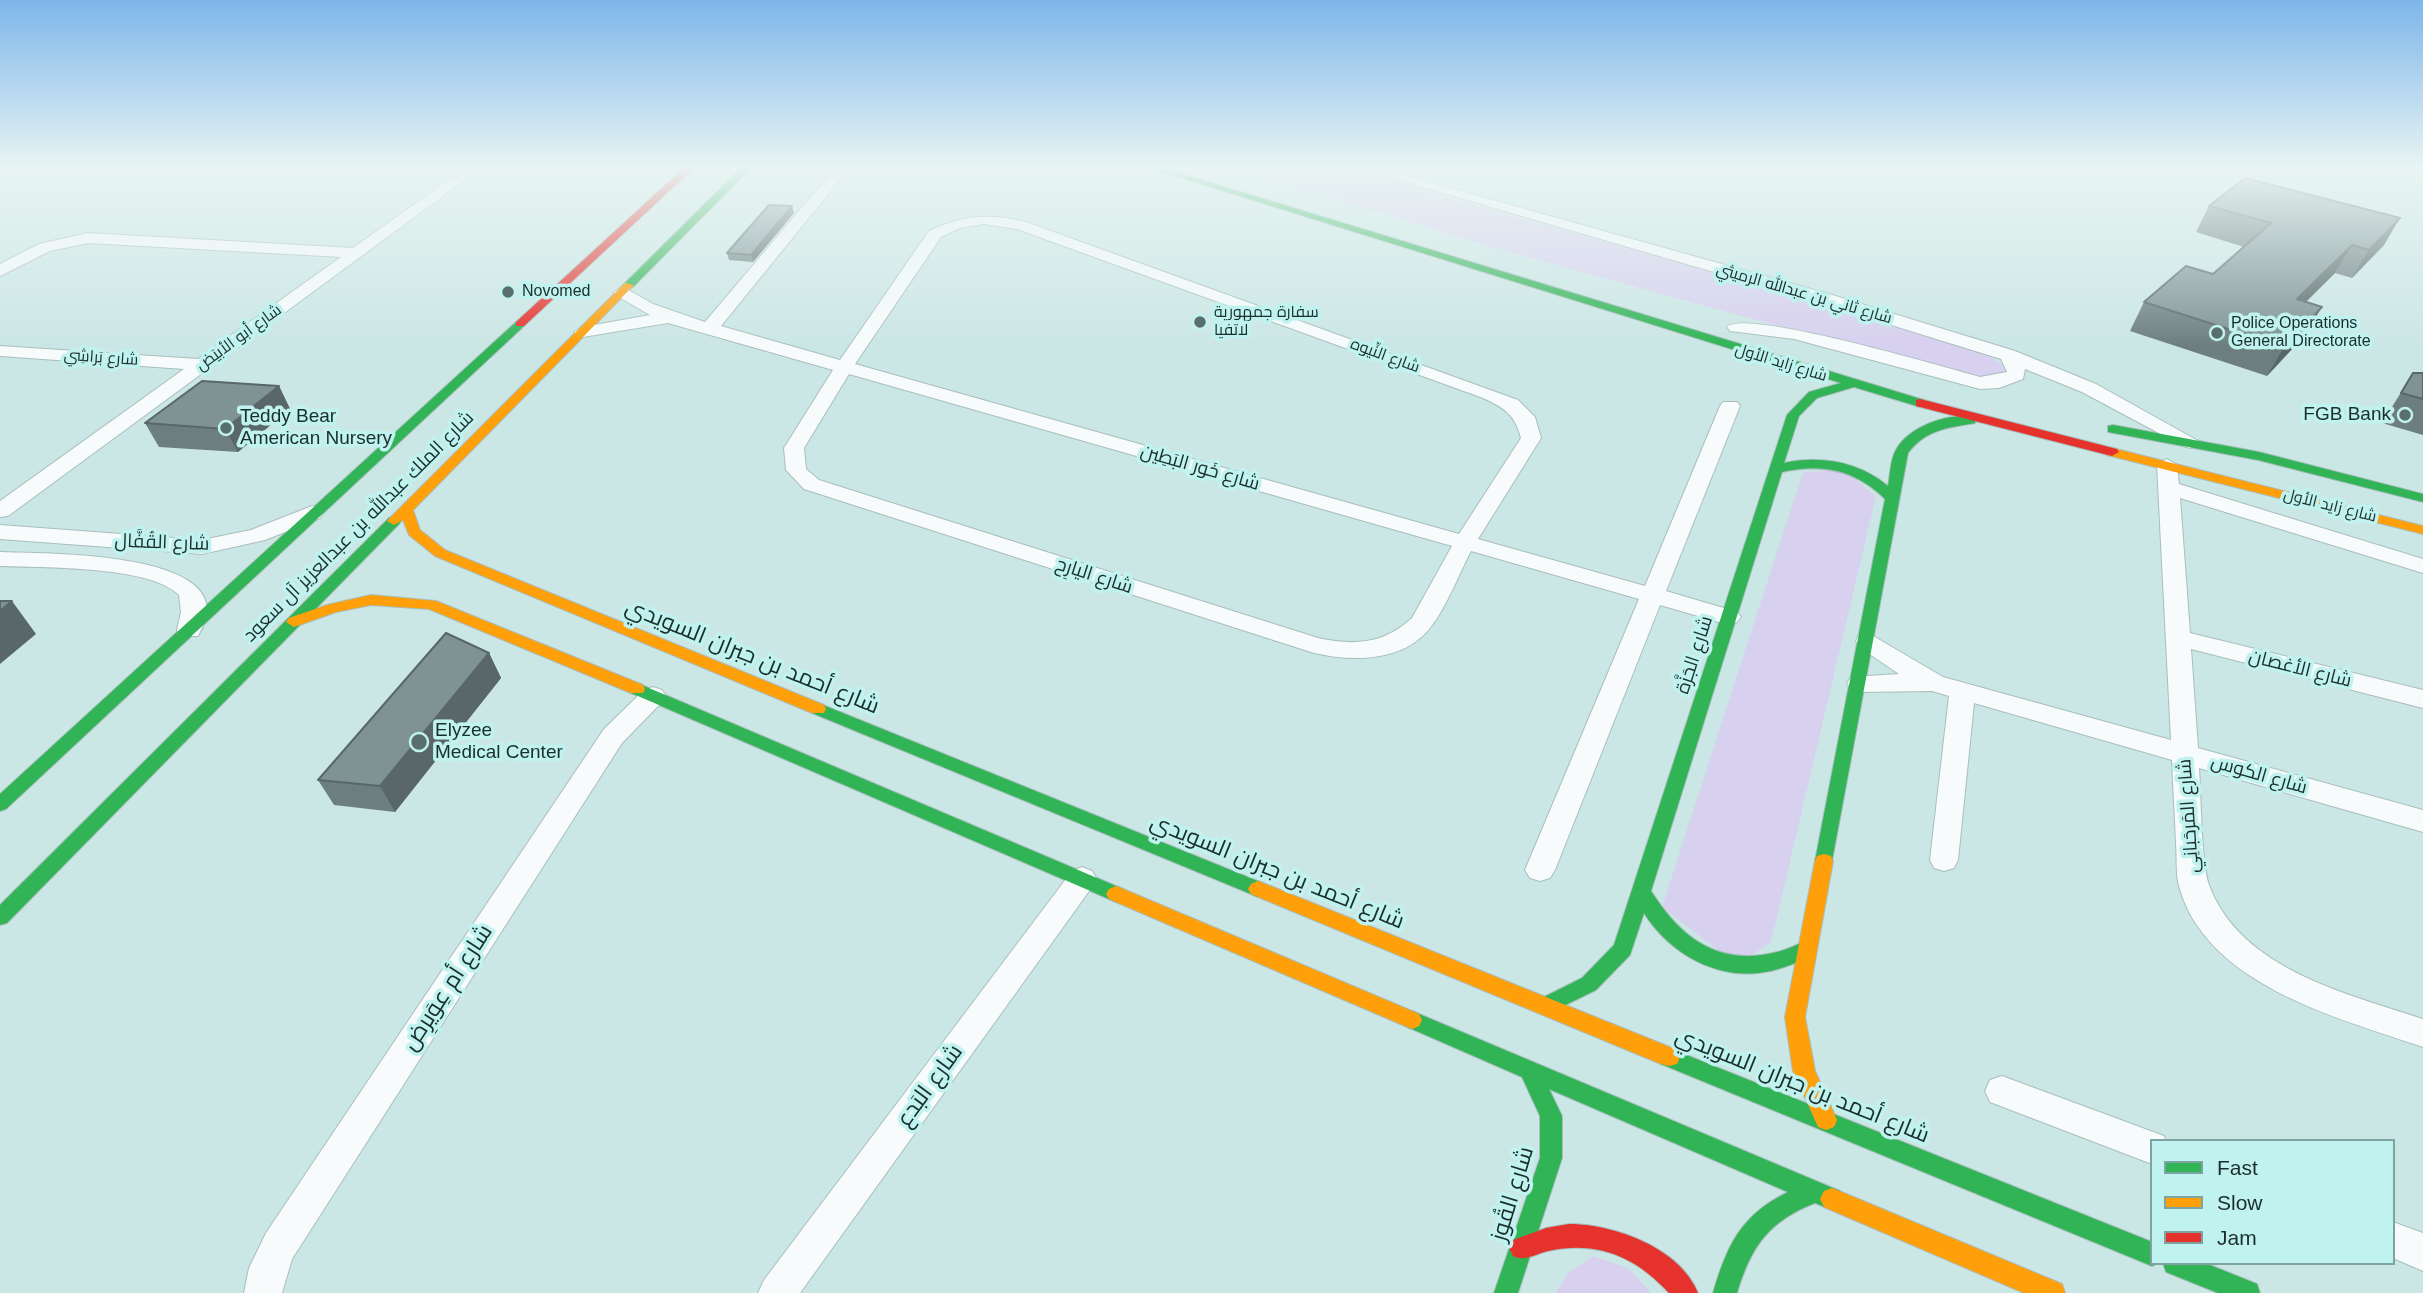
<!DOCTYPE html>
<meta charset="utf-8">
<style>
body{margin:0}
#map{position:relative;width:2423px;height:1293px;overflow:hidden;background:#cbe7e5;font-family:Arial,sans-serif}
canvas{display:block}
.legend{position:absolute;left:2150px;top:1139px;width:245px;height:126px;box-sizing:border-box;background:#c0f2ef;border:2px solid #7ea4a1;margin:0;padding:9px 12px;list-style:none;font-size:21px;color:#1a2e2d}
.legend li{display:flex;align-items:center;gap:14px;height:35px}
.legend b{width:35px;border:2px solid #7ea4a1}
</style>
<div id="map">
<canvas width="2423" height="1293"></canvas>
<ul class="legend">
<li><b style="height:9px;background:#30b455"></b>Fast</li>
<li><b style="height:9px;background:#ff9f0a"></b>Slow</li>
<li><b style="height:9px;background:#e5322d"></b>Jam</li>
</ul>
</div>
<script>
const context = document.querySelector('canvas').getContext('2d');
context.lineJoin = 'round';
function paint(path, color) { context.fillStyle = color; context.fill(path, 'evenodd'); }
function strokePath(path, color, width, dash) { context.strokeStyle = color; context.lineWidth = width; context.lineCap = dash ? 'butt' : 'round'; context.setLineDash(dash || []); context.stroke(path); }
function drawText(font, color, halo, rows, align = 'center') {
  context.font = font + ' Arial,Cairo,sans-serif'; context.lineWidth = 7; context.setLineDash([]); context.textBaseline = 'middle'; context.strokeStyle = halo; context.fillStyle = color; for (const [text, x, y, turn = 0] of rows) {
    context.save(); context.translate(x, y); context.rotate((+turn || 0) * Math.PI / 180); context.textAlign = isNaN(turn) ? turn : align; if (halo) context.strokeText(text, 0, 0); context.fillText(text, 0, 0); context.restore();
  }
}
const green = new Path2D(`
 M 1227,166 L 1337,166 L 1767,288 L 1987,355 L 2004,366 L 2003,375 L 1971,379 L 1498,249 Z
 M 1843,470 L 1876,496 L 1771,942 L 1752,955 L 1731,960 L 1662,907 L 1802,475 L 1805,472 Z
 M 1593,1256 L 1628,1268 L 1651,1293 L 1556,1293 L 1568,1273 Z`);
const street = new Path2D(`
 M 468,166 L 484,166 L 8,516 L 0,517 L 0,501 L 184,369 L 0,356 L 0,346 L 198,359 L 341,257 L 88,243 L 50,251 L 0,276 L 0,264 L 39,244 L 88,233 L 353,248 Z
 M 837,166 L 851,166 L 721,326 L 840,360 L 929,231 C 962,215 990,213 1026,222 L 1518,400 L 1535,417 L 1541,438 L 1478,539 L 1645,586 L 1720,406 L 1723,402 L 1737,402 L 1740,406 L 1666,591 L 1737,612 L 1741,617 L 1737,622 L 1729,625 L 1660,605 L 1555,870 L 1550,878 L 1540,881 L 1530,878 L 1525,870 L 1639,599 L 1471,551 C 1458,576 1447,606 1430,628 C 1403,662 1353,662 1314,653 L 804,489 L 786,470 L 784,448 L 833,370 L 668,323 L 583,337 L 574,332 L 583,327 L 650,315 L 617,296 L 614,292 L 623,287 L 653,304 L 705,322 ZM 984,224 L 1017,229 L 1483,398 C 1505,408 1515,415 1521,438 L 1459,534 L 855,364 L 941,237 L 960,228 ZM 849,374 L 1452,546 L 1412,618 C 1384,644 1354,646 1318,638 L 819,480 L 806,469 L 804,448 Z
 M 1350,166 L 1371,166 L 1829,294 L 2015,351 L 2096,384 L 2200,442 L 2190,448 L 2183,446 L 2082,392 L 2025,369 L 2023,379 L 1999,388 L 1980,389 L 1794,339 L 1730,331 L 1727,327 C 1744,308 1947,368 1980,377 L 2007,372 L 2001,359 L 1817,302 Z
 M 2167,459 L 2177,465 L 2179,484 L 2423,559 L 2423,573 L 2180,498 L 2190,633 L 2423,690 L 2423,708 L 2191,649 L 2198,748 L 2423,810 L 2423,832 L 2199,768 C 2201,795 2201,862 2209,885 C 2240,969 2347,994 2423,1019 L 2423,1047 C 2338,1018 2202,984 2178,882 C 2176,870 2177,856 2176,845 C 2175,816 2173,788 2172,760 L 1974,703 L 1958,860 L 1954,868 L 1944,871 L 1934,868 L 1930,860 L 1949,696 L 1932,691 L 1860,692 L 1851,689 L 1847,683 L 1851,677 L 1899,674 L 1859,647 L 1856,641 L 1859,635 L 1868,633 L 1943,677 L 2171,740 L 2157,465 Z
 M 312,506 L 320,508 L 323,513 L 320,518 L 265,540 L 202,554 L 0,539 L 0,525 L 202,540 L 251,530 Z
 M 0,552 C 40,554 253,549 198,636 L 180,636 L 177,630 L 181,612 L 179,595 C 149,565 42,568 0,566 Z
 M 653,687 L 662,690 L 666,696 L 662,702 L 622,743 L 292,1259 L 282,1293 L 244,1293 L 249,1268 L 266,1233 L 604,729 L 644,690 Z
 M 1082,867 L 1092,871 L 1097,879 L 1092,887 L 800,1293 L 758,1293 L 764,1280 L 1072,871 Z
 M 2002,1076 L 2164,1136 L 2166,1141 L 2152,1141 L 2152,1164 L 1990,1102 L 1985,1091 L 1990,1080 Z
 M 2393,1222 L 2423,1233 L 2423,1271 L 2393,1258 Z`);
const fast = new Path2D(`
 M 743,166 L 753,166 L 633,287 L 625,287 L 625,283 Z
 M 1143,166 L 1156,166 L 1924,400 L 1926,403 L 1920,407 L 1854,387 L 1817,398 L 1799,416 L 1784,463 C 1821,455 1859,462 1888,486 C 1890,476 1890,464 1894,454 C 1905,427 1949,412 1975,417 L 1975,423 C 1948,428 1926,429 1908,453 L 1831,866 L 1824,868 L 1817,866 L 1815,861 L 1885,499 C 1856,470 1822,463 1782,472 L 1651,891 C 1681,938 1718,967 1777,952 C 1787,950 1797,944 1807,941 L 1814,943 L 1817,949 L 1814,955 C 1796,963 1778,971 1758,973 C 1712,978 1668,951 1644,913 L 1630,955 L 1596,990 L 1545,1015 L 1538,1012 L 1535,1006 L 1538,1000 L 1582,978 L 1614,945 L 1787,415 L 1809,392 L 1841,383 Z
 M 520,321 L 524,322 L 524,326 L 6,809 L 0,811 L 0,794 L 516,322 Z
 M 2113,425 L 2259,452 L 2423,494 L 2423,502 L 2258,460 L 2108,432 L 2108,426 Z
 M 394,517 L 401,521 L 399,524 L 7,923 L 0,925 L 0,905 L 389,518 Z
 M 637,683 L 1123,889 L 1126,894 L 1123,899 L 1116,902 L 1109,899 L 631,693 L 629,689 L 631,685 Z
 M 818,703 L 1265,884 L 1268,889 L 1265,894 L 1258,897 L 1251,894 L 812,713 L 810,709 L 812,705 Z
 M 1412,1011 L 1840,1191 L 1844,1199 L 1840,1207 L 1832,1210 L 1815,1203 C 1769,1221 1751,1246 1737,1293 L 1713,1293 C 1727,1245 1741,1215 1788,1192 L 1549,1089 L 1562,1116 L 1562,1158 L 1518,1293 L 1494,1293 L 1540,1158 L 1540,1116 L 1522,1077 L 1405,1026 L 1402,1020 L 1405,1014 Z
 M 1669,1048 L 2152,1242 L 2152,1263 L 2158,1263 L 2152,1266 L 1661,1064 L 1658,1057 L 1661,1050 Z
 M 2163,1263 L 2205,1263 L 2257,1284 L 2260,1293 L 2218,1293 L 2166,1272 Z`);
const slow = new Path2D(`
 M 625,283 L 634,285 L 413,510 L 420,530 L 445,550 L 824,705 L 826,709 L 824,713 L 812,713 L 435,556 L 409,535 L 403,520 L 394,525 L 387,521 Z
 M 2112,448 L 2423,526 L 2423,534 L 2107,455 L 2105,452 Z
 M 371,595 L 436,601 L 643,685 L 645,689 L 643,693 L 631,693 L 429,609 L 371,605 L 336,612 L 294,627 L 286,622 L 289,618 L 327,605 Z
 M 1824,854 L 1831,856 L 1833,861 L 1805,1017 L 1815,1071 L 1837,1120 L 1834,1127 L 1826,1130 L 1818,1127 L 1793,1071 L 1785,1017 L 1815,861 L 1817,856 Z
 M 1258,881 L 1677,1050 L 1680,1057 L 1677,1064 L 1669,1066 L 1661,1064 L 1251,894 L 1248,889 L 1251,884 Z
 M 1116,886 L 1419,1014 L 1422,1020 L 1419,1026 L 1412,1029 L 1405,1026 L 1109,899 L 1106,894 L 1109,889 Z
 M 1832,1188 L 2062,1284 L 2065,1293 L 2024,1293 L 1824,1207 L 1820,1199 L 1824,1191 Z`);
const jam = new Path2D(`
 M 686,166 L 696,166 L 524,326 L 516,326 L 516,322 Z
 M 1920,399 L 2117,449 L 2119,452 L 2112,456 L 1916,406 L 1916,400 Z
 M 1569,1224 C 1614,1224 1680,1248 1698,1293 L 1669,1293 C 1636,1257 1598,1240 1548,1251 C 1535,1254 1525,1262 1513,1256 L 1509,1248 L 1513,1240 L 1546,1228 Z`);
const wall = new Path2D(`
 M 2209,206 L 2384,245 L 2352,278 L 2335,273 L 2306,302 L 2305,335 L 2267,376 L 2130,331 L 2144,302 L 2213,274 L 2244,247 L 2196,232 Z
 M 794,213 L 753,262 L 729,260 L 727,253 Z
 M 2413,373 L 2423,373 L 2423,435 L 2382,423 Z
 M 279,386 L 290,409 L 238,452 L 159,447 L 145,423 Z
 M 489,653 L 501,678 L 395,812 L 334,805 L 318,780 Z`);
const shadedWall = new Path2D(`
 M 792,206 L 794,213 L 753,262 L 751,255 Z
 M 2400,218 L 2384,245 L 2352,278 L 2369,250 Z
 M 2352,245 L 2335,273 L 2280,327 L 2297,299 Z
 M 2322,307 L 2305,335 L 2267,376 L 2284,347 Z
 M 279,386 L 290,409 L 238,452 L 225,429 Z
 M 12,601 L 36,634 L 0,664 L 0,611 Z
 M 489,653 L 501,678 L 395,812 L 380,786 Z`);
const building = new Path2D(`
 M 2245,178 L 2400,218 L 2369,250 L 2352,245 L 2297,299 L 2322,307 L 2284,347 L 2144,302 L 2186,266 L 2213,274 L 2271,223 L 2209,206 Z
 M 769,205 L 792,206 L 751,255 L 727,253 Z
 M 2413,373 L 2423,373 L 2423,399 L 2401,393 Z
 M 202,381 L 279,386 L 225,429 L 145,423 Z
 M 0,601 L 12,601 L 0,611 Z
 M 446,633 L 489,653 L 380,786 L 318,780 Z`);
const markers = [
 [508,292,7,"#586f6d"],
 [1200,322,7,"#586f6d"],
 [2217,333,7,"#586f6d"],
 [2405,415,7,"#586f6d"],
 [226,428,7,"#586f6d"],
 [419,742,9,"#586f6d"]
];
const farPoinames = [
 ["Novomed",522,292],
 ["سفارة جمهورية",1214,313],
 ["لاتفيا",1214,331],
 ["Police Operations",2231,324],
 ["General Directorate",2231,342]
];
const farStreetnames = [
 ["شارع ثاني بن عبدالله الرميثي",1804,294,16],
 ["شارع أبو الأبيَض",239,338,-36],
 ["شارع النِّيوه",1385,356,20],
 ["شارع بَراشِي",101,358,4],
 ["شارع زايد الأول",1781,363,17],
 ["شارع زايد الأول",2330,506,14]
];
const poiNames = [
 ["FGB Bank",2391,415,"right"],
 ["Teddy Bear",240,417],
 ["American Nursery",240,439],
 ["Elyzee",435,731],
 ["Medical Center",435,753]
];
const streetNames = [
 ["شارع خَور البَطِين",1200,468,16],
 ["شارع الملك عبدالله بن عبدالعزيز آل سعود",359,527,-45],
 ["شارع القُفَّال",162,543,2],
 ["شارع اليارِح",1094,576,18],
 ["شارع الجَزَّة",1695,655,-72],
 ["شارع الأغصان",2300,669,14],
 ["شارع الكوس",2259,775,16],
 ["شارع المَرحَبانِي",2189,816,-94]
];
const nearStreetnames = [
 ["شارع أحمد بن جبران السويدي",752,657,22],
 ["شارع أحمد بن جبران السويدي",1277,872,22],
 ["شارع أم عِوَيرِض",448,988,-57],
 ["شارع البَدع",930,1086,-54],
 ["شارع أحمد بن جبران السويدي",1802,1086,22],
 ["شارع القُوز",1513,1194,-73]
];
paint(green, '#d7d0ef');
strokePath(street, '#a8bebd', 2);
strokePath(fast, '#a8bebd', 2);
strokePath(slow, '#a8bebd', 2);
strokePath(jam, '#a8bebd', 2);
paint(street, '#f7fbfb');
paint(fast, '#30b455');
paint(slow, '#ff9f0a');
paint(jam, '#e5322d');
paint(wall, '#6d7e7f');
paint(shadedWall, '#596768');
paint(building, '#7f9394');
strokePath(building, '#596768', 2);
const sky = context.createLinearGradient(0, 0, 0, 347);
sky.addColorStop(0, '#7db6ea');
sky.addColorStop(0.48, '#e8f4f3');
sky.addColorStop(1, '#e8f4f300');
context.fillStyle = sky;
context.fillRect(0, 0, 2423, 347);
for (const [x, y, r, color] of markers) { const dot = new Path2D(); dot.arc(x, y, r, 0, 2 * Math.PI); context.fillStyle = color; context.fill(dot); strokePath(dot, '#c0f2ef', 2.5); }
drawText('16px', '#1a2e2d', '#c0f2ef', farPoinames, 'left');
drawText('16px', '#1a2e2d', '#c0f2ef', farStreetnames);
drawText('19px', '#1a2e2d', '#c0f2ef', poiNames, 'left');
drawText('19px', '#1a2e2d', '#c0f2ef', streetNames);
drawText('23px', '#1a2e2d', '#c0f2ef', nearStreetnames);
</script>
